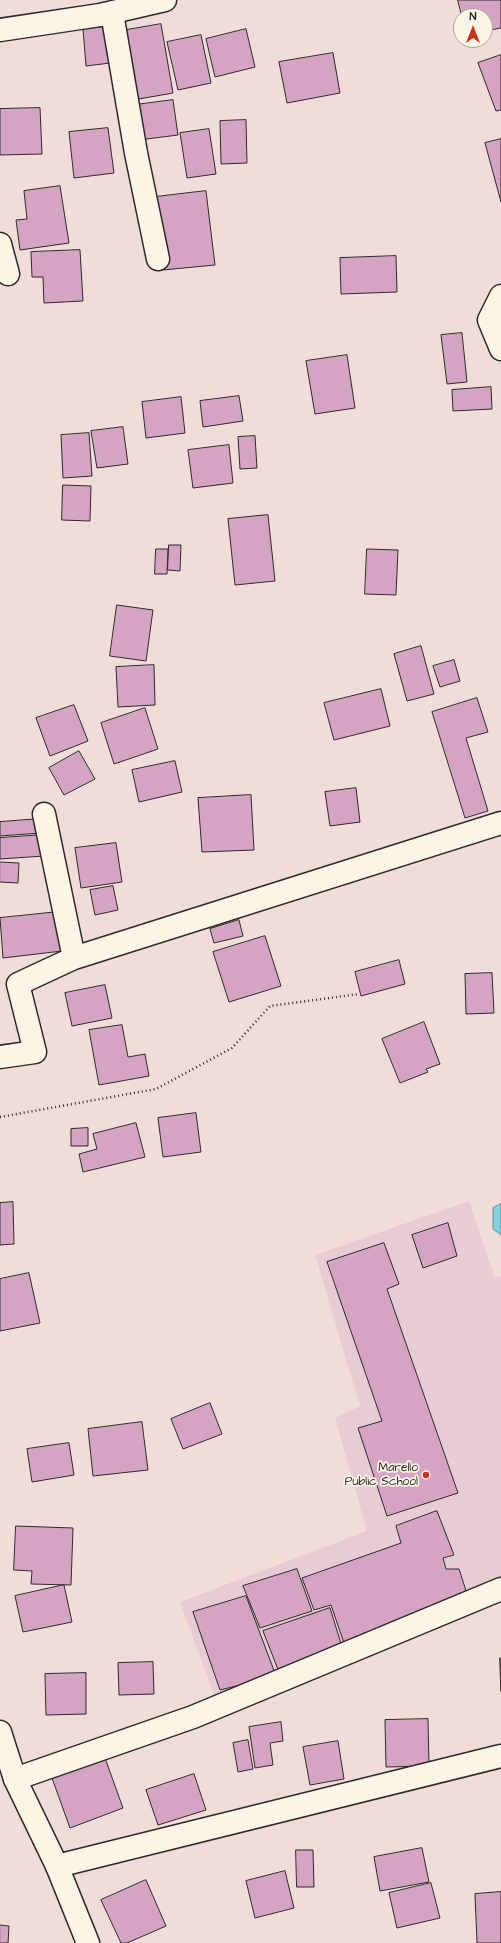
<!DOCTYPE html>
<style>
body{margin:0}
#map{position:relative;width:501px;height:1943px;overflow:hidden;background:#f0ddda;font-family:"Architects Daughter",sans-serif}
canvas{display:block}
.north{position:absolute;left:453px;top:8px;width:40px;height:40px;box-sizing:border-box;background:#fcf5e5;border:1px solid #a8a49b;border-radius:50%;rotate:0deg;font-size:11px;font-weight:700;line-height:16px;text-align:center;color:#2b2b2b}
.north::after{content:'';display:block;margin:auto;width:14px;height:18px;background:#c8321e;clip-path:polygon(50% 0,100% 100%,50% 72%,0 100%)}
</style>
<div id="map">
<canvas width="501" height="1943"></canvas>
<div class="north">N</div>
</div>
<script>
const context = document.querySelector('canvas').getContext('2d');
context.lineJoin = 'round';
function paint(path, color) { context.fillStyle = color; context.fill(path, 'evenodd'); }
function strokePath(path, color, width, dash) { context.strokeStyle = color; context.lineWidth = width; context.lineCap = dash ? 'butt' : 'round'; context.setLineDash(dash || []); context.stroke(path); }
function drawText(font, color, halo, rows, align = 'center') {
  context.font = font + ' "Architects Daughter",sans-serif'; context.lineWidth = 3.5; context.setLineDash([]); context.textBaseline = 'middle'; context.strokeStyle = halo; context.fillStyle = color; for (const [text, x, y, turn = 0] of rows) {
    context.save(); context.translate(x, y); context.rotate((+turn || 0) * Math.PI / 180); context.textAlign = isNaN(turn) ? turn : align; if (halo) context.strokeText(text, 0, 0); context.fillText(text, 0, 0); context.restore();
  }
}
const built = new Path2D(`
 M 469,1201 L 495,1278 L 501,1276 L 501,1576 L 492,1591 L 215,1698 L 180,1602 L 367,1531 L 335,1418 L 360,1406 L 315,1255 Z`);
const water = new Path2D(`
 M 501,1204 L 501,1235 L 493,1229 L 493,1208 Z`);
const building = new Path2D(`
 M 458,0 L 501,0 L 501,28 L 485,31 L 485,16 L 462,16 Z
 M 161,24 L 173,93 L 133,100 L 121,31 Z
 M 107,27 L 110,63 L 86,66 L 83,29 Z
 M 246,29 L 255,67 L 215,77 L 206,39 Z
 M 201,35 L 211,83 L 178,90 L 167,42 Z
 M 333,53 L 340,93 L 287,103 L 279,62 Z
 M 501,55 L 501,110 L 496,111 L 478,63 Z
 M 173,100 L 178,135 L 139,140 L 135,105 Z
 M 40,108 L 42,154 L 0,155 L 0,109 Z
 M 246,120 L 247,163 L 221,164 L 220,121 Z
 M 108,128 L 114,173 L 74,178 L 69,132 Z
 M 209,129 L 216,174 L 187,178 L 180,133 Z
 M 501,139 L 501,202 L 485,143 Z
 M 60,186 L 69,243 L 20,250 L 16,220 L 27,219 L 24,191 Z
 M 206,191 L 215,265 L 163,270 L 155,197 Z
 M 80,250 L 83,301 L 44,303 L 43,277 L 32,277 L 31,252 Z
 M 396,256 L 397,292 L 341,294 L 340,258 Z
 M 462,333 L 467,382 L 447,384 L 441,335 Z
 M 347,355 L 355,408 L 315,414 L 306,361 Z
 M 491,387 L 492,409 L 453,411 L 452,390 Z
 M 239,396 L 243,421 L 203,427 L 200,401 Z
 M 181,397 L 185,433 L 146,438 L 142,402 Z
 M 123,427 L 128,464 L 97,468 L 91,431 Z
 M 89,433 L 92,476 L 63,478 L 61,435 Z
 M 255,436 L 257,468 L 240,469 L 238,437 Z
 M 229,445 L 233,483 L 193,488 L 188,450 Z
 M 63,485 L 91,486 L 90,521 L 62,520 Z
 M 268,515 L 275,581 L 235,585 L 228,519 Z
 M 169,545 L 181,545 L 180,571 L 168,570 Z
 M 156,549 L 168,549 L 167,574 L 155,574 Z
 M 367,549 L 398,550 L 396,595 L 365,594 Z
 M 117,605 L 153,610 L 146,661 L 110,656 Z
 M 421,646 L 434,694 L 407,701 L 394,654 Z
 M 454,660 L 460,681 L 440,687 L 433,666 Z
 M 154,665 L 155,705 L 118,707 L 116,667 Z
 M 381,689 L 390,726 L 334,740 L 324,703 Z
 M 477,698 L 488,732 L 466,738 L 488,811 L 465,818 L 432,712 Z
 M 74,705 L 88,741 L 50,756 L 36,718 Z
 M 145,708 L 158,749 L 114,764 L 101,723 Z
 M 79,751 L 95,779 L 64,795 L 49,768 Z
 M 175,761 L 182,792 L 139,802 L 132,770 Z
 M 356,788 L 360,822 L 330,826 L 325,792 Z
 M 251,795 L 254,850 L 202,852 L 198,798 Z
 M 40,819 L 41,833 L 0,836 L 0,822 Z
 M 43,835 L 44,856 L 0,859 L 0,838 Z
 M 116,843 L 122,882 L 81,888 L 75,848 Z
 M 0,862 L 19,863 L 18,883 L 0,882 Z
 M 113,886 L 118,910 L 95,915 L 90,890 Z
 M 58,912 L 62,951 L 3,958 L 0,918 Z
 M 239,920 L 243,936 L 214,943 L 210,929 Z
 M 265,936 L 281,986 L 229,1002 L 213,952 Z
 M 399,960 L 405,984 L 361,996 L 355,972 Z
 M 492,973 L 494,1013 L 466,1014 L 465,974 Z
 M 105,985 L 112,1018 L 72,1026 L 65,993 Z
 M 424,1022 L 440,1064 L 426,1069 L 428,1072 L 400,1083 L 382,1039 Z
 M 122,1025 L 128,1057 L 145,1054 L 149,1076 L 99,1085 L 89,1030 Z
 M 196,1113 L 201,1152 L 163,1157 L 158,1118 Z
 M 136,1123 L 145,1157 L 83,1172 L 79,1154 L 97,1149 L 93,1134 Z
 M 88,1128 L 88,1146 L 71,1146 L 71,1129 Z
 M 13,1202 L 14,1244 L 0,1245 L 0,1203 Z
 M 448,1223 L 457,1256 L 423,1268 L 412,1235 Z
 M 384,1243 L 399,1284 L 387,1289 L 458,1493 L 387,1516 L 358,1428 L 382,1421 L 327,1262 Z
 M 29,1273 L 40,1323 L 0,1331 L 0,1279 Z
 M 210,1403 L 222,1434 L 183,1449 L 171,1419 Z
 M 142,1422 L 148,1470 L 93,1476 L 88,1429 Z
 M 69,1443 L 74,1475 L 32,1482 L 27,1449 Z
 M 437,1511 L 454,1555 L 443,1558 L 446,1569 L 459,1569 L 468,1597 L 345,1646 L 331,1605 L 314,1610 L 302,1578 L 401,1543 L 396,1526 Z
 M 16,1526 L 73,1528 L 71,1585 L 31,1584 L 32,1571 L 14,1570 Z
 M 297,1569 L 312,1611 L 260,1628 L 243,1586 Z
 M 64,1585 L 72,1622 L 23,1632 L 15,1596 Z
 M 246,1596 L 276,1676 L 220,1690 L 193,1612 Z
 M 330,1608 L 343,1650 L 279,1672 L 263,1631 Z
 M 500,1658 L 501,1658 L 501,1691 Z
 M 153,1662 L 154,1694 L 119,1695 L 118,1663 Z
 M 86,1673 L 86,1714 L 46,1715 L 45,1674 Z
 M 428,1719 L 429,1766 L 386,1767 L 385,1720 Z
 M 281,1722 L 283,1741 L 270,1743 L 273,1765 L 255,1768 L 249,1727 Z
 M 248,1740 L 253,1769 L 238,1772 L 233,1743 Z
 M 338,1741 L 344,1779 L 310,1785 L 303,1747 Z
 M 105,1758 L 123,1808 L 70,1828 L 52,1778 Z
 M 194,1774 L 206,1810 L 158,1825 L 146,1790 Z
 M 422,1848 L 429,1882 L 380,1891 L 374,1857 Z
 M 296,1850 L 313,1850 L 314,1887 L 297,1887 Z
 M 285,1871 L 294,1908 L 255,1918 L 246,1881 Z
 M 146,1880 L 166,1926 L 127,1943 L 121,1943 L 101,1900 Z
 M 431,1883 L 440,1918 L 397,1928 L 389,1893 Z
 M 501,1892 L 501,1943 L 477,1943 L 475,1894 Z
 M 0,1925 L 9,1926 L 8,1943 L 0,1943 Z`);
const path = new Path2D(`
 M 0,1117 L 156,1089 L 232,1048 L 270,1006 L 359,994`);
const street = new Path2D(`
 M 112,13 L 136,153 L 158,259
 M 0,244 L 8,274
 M 501,296 L 489,320 L 501,349
 M 44,814 L 74,958
 M 0,1057 L 35,1052 L 18,984 L 74,958 L 501,823
 M 15,1779 L 193,1717 L 501,1589
 M 57,1866 L 501,1756`);
const secondary = new Path2D(`
 M 0,30 L 100,15 L 165,0
 M 0,1732 L 15,1779 L 57,1866 L 88,1943`);
const markers = [
 [426,1475,4,"#c8321e"]
];
const poiNames = [
 ["Marello",418,1468],
 ["Public School",418,1482]
];
paint(built, '#e8ccd3');
paint(water, '#83d3df');
strokePath(water, '#609097', 1);
paint(building, '#d5a4c2');
strokePath(building, '#2b2b2b', 1);
strokePath(street, '#2b2b2b', 25);
strokePath(secondary, '#2b2b2b', 25);
strokePath(path, '#2b2b2b', 2.5, [1, 3]);
strokePath(street, '#fcf5e5', 22);
strokePath(secondary, '#fcf5e5', 22);
for (const [x, y, r, color] of markers) { const dot = new Path2D(); dot.arc(x, y, r, 0, 2 * Math.PI); context.fillStyle = color; context.fill(dot); strokePath(dot, '#fcf5e5', 1.5); }
drawText('12px', '#2b2b2b', '#fcf5e5', poiNames, 'right');
</script>
